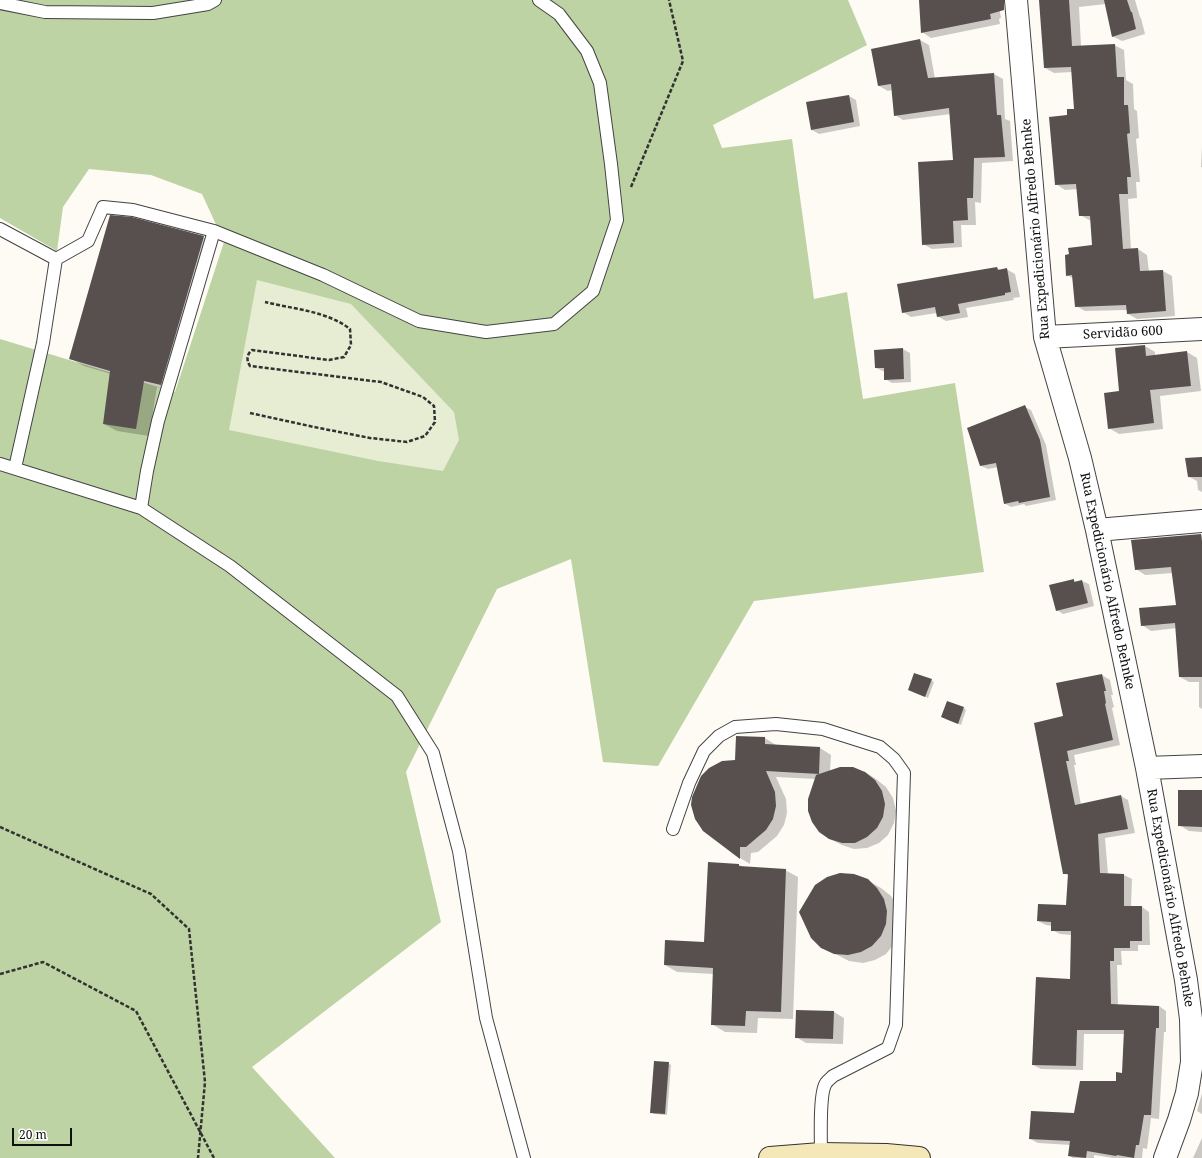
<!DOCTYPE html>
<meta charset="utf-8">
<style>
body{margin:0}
#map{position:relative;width:1202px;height:1158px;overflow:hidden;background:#fefbf5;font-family:"Noto Serif",serif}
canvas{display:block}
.scale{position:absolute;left:12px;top:1128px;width:60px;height:18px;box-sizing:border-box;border:2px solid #101010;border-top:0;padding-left:5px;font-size:12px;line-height:14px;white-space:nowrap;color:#101010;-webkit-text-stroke:3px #fff;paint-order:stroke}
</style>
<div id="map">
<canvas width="1202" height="1158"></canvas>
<div class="scale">20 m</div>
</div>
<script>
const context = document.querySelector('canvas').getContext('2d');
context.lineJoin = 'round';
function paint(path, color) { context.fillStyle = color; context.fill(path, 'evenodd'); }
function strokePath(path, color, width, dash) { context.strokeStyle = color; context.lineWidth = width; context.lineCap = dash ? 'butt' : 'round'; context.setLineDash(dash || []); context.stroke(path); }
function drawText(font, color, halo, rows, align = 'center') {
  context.font = font + ' "Noto Serif",serif'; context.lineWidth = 4; context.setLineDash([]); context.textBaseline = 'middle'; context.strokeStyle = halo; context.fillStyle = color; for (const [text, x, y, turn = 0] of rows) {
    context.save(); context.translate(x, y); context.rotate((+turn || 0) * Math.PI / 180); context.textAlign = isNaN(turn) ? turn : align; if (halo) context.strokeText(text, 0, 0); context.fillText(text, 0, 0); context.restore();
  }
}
const forest = new Path2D(`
 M 0,0 L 848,0 L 867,45 L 713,125 L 722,148 L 792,139 L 814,299 L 847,292 L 863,399 L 955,383 L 984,572 L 754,601 L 658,766 L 603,762 L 571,559 L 497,589 L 406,772 L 441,922 L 252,1067 L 335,1158 L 0,1158 L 0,339 L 175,392 L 224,242 L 202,194 L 151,175 L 89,169 L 63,207 L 57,251 L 0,218 Z`);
const pitch = new Path2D(`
 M 257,280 L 351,304 L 454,412 L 459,440 L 443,471 L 378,461 L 229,430 Z`);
const shadow = new Path2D(`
 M 920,0 L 998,0 L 1001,18 L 999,19 L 1000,24 L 931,38 L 922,32 Z
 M 1040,0 L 1135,0 L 1140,17 L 1141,18 L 1145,34 L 1122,41 L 1112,36 L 1106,4 L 1079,7 L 1081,46 L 1114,45 L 1124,50 L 1126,80 L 1133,84 L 1134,109 L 1137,111 L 1139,138 L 1136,139 L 1140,182 L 1136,182 L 1137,198 L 1128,199 L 1131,250 L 1138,249 L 1147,255 L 1149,272 L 1163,271 L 1172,276 L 1175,316 L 1137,319 L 1128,314 L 1127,310 L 1085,311 L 1076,306 L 1074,279 L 1067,275 L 1093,246 L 1091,221 L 1080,215 L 1078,189 L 1065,190 L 1056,184 L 1068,116 L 1075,109 L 1072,72 L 1054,73 L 1045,68 Z
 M 920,40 L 929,45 L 935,79 L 994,74 L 1003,79 L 1005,119 L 1010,121 L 1013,161 L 982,163 L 981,203 L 975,202 L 976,225 L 961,225 L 962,247 L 932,249 L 923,244 L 954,161 L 951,114 L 903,120 L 895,115 L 892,90 L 888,91 L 879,86 L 872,50 Z
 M 849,96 L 856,100 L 860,126 L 819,134 L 812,130 L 807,102 Z
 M 1202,146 L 1202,167 L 1201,167 Z
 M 203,237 L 216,244 L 174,392 L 157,387 L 149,436 L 117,431 L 104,424 L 111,374 L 84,366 L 71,359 Z
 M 997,268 L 1001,270 L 1006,269 L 1015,274 L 1020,297 L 1013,298 L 1014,300 L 966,308 L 968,317 L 946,321 L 937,316 L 937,313 L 911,317 L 903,312 Z
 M 1145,346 L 1155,352 L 1155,356 L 1187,352 L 1197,358 L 1201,391 L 1160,396 L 1163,429 L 1119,434 L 1109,428 L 1121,392 Z
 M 903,349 L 910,353 L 911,382 L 892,383 L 885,379 L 885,372 L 876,368 Z
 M 1025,407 L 1031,410 L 1046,445 L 1056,500 L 1026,506 L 1024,504 L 1011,507 L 1004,503 L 998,467 L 988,469 L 981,466 Z
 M 1202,458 L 1202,492 L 1198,490 L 1197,481 L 1189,477 Z
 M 1201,535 L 1202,535 L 1202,709 L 1199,707 L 1199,682 L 1189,682 L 1180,677 L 1177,628 L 1151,631 L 1142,625 L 1177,606 L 1173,573 L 1145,575 L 1136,569 Z
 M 1073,580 L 1077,582 L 1082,581 L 1089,584 L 1094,606 L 1063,614 L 1057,610 Z
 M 1102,675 L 1110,680 L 1113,695 L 1111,695 L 1114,707 L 1112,708 L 1120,745 L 1074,755 L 1076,765 L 1074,765 L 1081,805 L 1121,796 L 1128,800 L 1135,833 L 1105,838 L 1108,874 L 1124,875 L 1132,879 L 1131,907 L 1142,907 L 1149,912 L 1150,945 L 1138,945 L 1138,951 L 1121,951 L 1122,965 L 1117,965 L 1118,1005 L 1159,1006 L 1166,1011 L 1166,1032 L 1164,1032 L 1159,1119 L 1151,1118 L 1147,1149 L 1143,1148 L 1142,1158 L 1113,1158 L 1094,1155 L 1094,1158 L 1073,1158 L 1069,1156 L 1071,1145 L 1038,1143 L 1030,1139 L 1075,1114 L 1116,1082 L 1123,1074 L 1125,1034 L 1084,1034 L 1083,1070 L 1041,1069 L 1033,1065 L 1071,980 L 1072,935 L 1060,934 L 1052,930 L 1052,926 L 1046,925 L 1038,921 L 1067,906 L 1069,876 L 1064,873 L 1064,717 Z
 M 931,680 L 934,682 L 928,698 L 912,691 Z
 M 964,708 L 966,710 L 961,725 L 945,719 Z
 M 737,737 L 765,738 L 776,745 L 820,748 L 831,755 L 830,771 L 865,772 L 876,779 L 886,787 L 893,798 L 896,811 L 894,823 L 888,835 L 879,843 L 867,848 L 854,849 L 842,845 L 830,839 L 816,779 L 776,777 L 786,799 L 787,813 L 784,825 L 777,836 L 758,852 L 751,853 L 750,864 L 740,858 L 703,830 L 736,761 Z
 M 1202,791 L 1202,832 L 1189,831 L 1179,825 Z
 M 709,863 L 739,865 L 744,867 L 785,870 L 798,877 L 793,1019 L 758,1018 L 757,1033 L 725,1032 L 712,1024 L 714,974 L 677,972 L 665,965 L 705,943 Z
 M 867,880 L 881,888 L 891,896 L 898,907 L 894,944 L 886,954 L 875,960 L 863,963 L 849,961 L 822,947 Z
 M 834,1012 L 844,1018 L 843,1044 L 806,1043 L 796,1037 Z
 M 668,1063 L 671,1065 L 667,1115 L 654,1114 L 651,1112 Z
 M 1202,1093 L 1202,1114 L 1197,1111 Z
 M 1202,1138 L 1202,1158 L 1193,1158 Z`);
const building = new Path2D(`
 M 919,0 L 1004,0 L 1004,10 L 990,14 L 991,19 L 921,33 Z
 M 1039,0 L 1069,0 L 1072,46 L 1115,44 L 1117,77 L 1124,77 L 1124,105 L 1128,105 L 1130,133 L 1127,134 L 1131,177 L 1127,177 L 1128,194 L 1119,194 L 1123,249 L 1138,248 L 1140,271 L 1163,270 L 1166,311 L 1127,314 L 1126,305 L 1075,307 L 1072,275 L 1066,276 L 1065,255 L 1069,254 L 1068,248 L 1092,245 L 1090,216 L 1079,216 L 1076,184 L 1055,185 L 1049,117 L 1067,115 L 1067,109 L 1074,109 L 1071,67 L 1044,68 Z
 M 1104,0 L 1127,0 L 1131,12 L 1132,12 L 1136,29 L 1112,37 Z
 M 920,39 L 928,78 L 994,73 L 997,115 L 1001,115 L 1005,157 L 974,158 L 973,198 L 967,198 L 968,220 L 953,221 L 954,243 L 922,245 L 918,162 L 953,160 L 949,108 L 894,116 L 891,84 L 878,86 L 871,49 Z
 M 849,95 L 854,122 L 811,130 L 806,102 Z
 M 110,215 L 132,217 L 204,236 L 161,385 L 144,381 L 136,429 L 103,424 L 110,371 L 69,359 Z
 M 997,267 L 998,270 L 1007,268 L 1011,292 L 1005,293 L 1005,295 L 958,304 L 960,313 L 937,317 L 935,307 L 902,313 L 897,284 Z
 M 1145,345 L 1146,356 L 1187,351 L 1191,386 L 1150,390 L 1154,423 L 1108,429 L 1104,393 L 1119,391 L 1115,348 Z
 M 903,348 L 904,379 L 884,380 L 884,368 L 875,368 L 874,350 Z
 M 1025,405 L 1040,440 L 1050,497 L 1019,503 L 1018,501 L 1004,504 L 996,463 L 980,466 L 967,428 Z
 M 1202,457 L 1202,477 L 1188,477 L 1185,458 Z
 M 1201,534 L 1202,541 L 1202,677 L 1179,677 L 1175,623 L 1141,626 L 1139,608 L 1176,605 L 1171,567 L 1135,570 L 1131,540 Z
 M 1074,579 L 1074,582 L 1082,580 L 1088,603 L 1056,611 L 1049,585 Z
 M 914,673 L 932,679 L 925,697 L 908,690 Z
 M 1102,674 L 1106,691 L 1104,691 L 1106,703 L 1105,704 L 1113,740 L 1067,751 L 1069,761 L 1066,761 L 1075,805 L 1121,795 L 1128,829 L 1098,834 L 1100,873 L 1124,874 L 1124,906 L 1142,906 L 1142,941 L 1130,941 L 1130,948 L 1114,948 L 1114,961 L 1110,961 L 1111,1004 L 1159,1006 L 1159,1028 L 1156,1028 L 1151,1115 L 1144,1115 L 1139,1145 L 1136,1145 L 1134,1158 L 1117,1155 L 1116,1156 L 1087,1151 L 1086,1158 L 1068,1156 L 1070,1141 L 1029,1139 L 1031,1111 L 1074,1113 L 1080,1081 L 1116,1081 L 1116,1072 L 1122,1073 L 1124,1030 L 1077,1030 L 1076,1066 L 1032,1065 L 1036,977 L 1070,979 L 1071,931 L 1051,931 L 1051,922 L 1037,921 L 1038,904 L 1066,905 L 1068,874 L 1063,874 L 1034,723 L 1063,716 L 1056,683 Z
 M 947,701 L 964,707 L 958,724 L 941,717 Z
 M 736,736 L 765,737 L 765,744 L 820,747 L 819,774 L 840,767 L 853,767 L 865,772 L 875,780 L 882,791 L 885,804 L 883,817 L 877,828 L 867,837 L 855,843 L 842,843 L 829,839 L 819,832 L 812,822 L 808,811 L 808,799 L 816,775 L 819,774 L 766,771 L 775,792 L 776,806 L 773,819 L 766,830 L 746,847 L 740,847 L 740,859 L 703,831 L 695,819 L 691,805 L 692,797 L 701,776 L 709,768 L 722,761 L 735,760 Z
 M 1178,790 L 1202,790 L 1202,827 L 1178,826 Z
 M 708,862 L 739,864 L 739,866 L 786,869 L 781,1012 L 746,1011 L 745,1026 L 711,1025 L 713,968 L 664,965 L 665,940 L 704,942 Z
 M 840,873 L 854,874 L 868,879 L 877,888 L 884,899 L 887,911 L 886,924 L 881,936 L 872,946 L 861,952 L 848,955 L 834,954 L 821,948 L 811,938 L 799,912 L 815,885 L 827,877 Z
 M 796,1010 L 834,1011 L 833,1039 L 795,1038 Z
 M 654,1061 L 669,1062 L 665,1114 L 650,1113 Z`);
const path = new Path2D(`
 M 631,187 L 683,61 L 669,0
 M 250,413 L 314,427 L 370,438 L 407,442 L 425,436 L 435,422 L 434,406 L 423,397 L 381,382 L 250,366 C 246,360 247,354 252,350 L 329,360 L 344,357 L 351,345 L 350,329 C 327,311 293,309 265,302
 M 0,827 L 151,894 L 189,929 L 205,1082 L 198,1158
 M 0,974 L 43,962 L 136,1011 L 214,1158`);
const service = new Path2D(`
 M 0,3 L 45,12 L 153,13 L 208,4 L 215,0
 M 0,229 L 56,259 L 43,343 L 15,468
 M 56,259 L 88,241 L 103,207 L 133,210 L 214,231 L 323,275 L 419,321 L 486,332 L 554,324 L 593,291 L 617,220 L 611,164 L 600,83 L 587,51 L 559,14 L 539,0
 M 0,464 L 141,508 L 147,471 L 158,421 L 214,231
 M 141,508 L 230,566 L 397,696 L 433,753 L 459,851 L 486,1018 L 524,1158
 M 673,829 L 689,783 L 704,751 L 719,736 L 735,727 L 776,724 L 823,729 L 880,747 L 894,759 L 904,773 L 896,1025 L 888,1048 L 833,1076 C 831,1078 828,1080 826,1083 C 819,1093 821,1139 821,1154`);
const minor = new Path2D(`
 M 1016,0 L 1045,337 L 1080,458 L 1097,530 L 1147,768 L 1186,980 L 1191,1019 L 1192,1062 L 1187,1093 L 1179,1120 L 1165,1158
 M 1045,337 L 1202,329
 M 1097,530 L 1202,521
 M 1147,768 L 1202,766`);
const secondary = new Path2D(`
 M 770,1158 L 821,1154 L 886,1155 L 919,1158`);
const streetNames = [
 ["Rua Expedicionário Alfredo Behnke",1036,229,-95],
 ["Servidão 600",1123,333,-3],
 ["Rua Expedicionário Alfredo Behnke",1107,581,78],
 ["Rua Expedicionário Alfredo Behnke",1170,898,80]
];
paint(forest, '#bdd3a3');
paint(pitch, '#e6edd2');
paint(shadow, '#0003');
paint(building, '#57504e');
strokePath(service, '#434343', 14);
strokePath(minor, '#434343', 24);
strokePath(secondary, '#323232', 24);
strokePath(path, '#323232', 2.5, [4, 2]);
strokePath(service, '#fff', 12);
strokePath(minor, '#fff', 22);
strokePath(secondary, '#f5e8b8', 22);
drawText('13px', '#101010', '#fff', streetNames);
</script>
